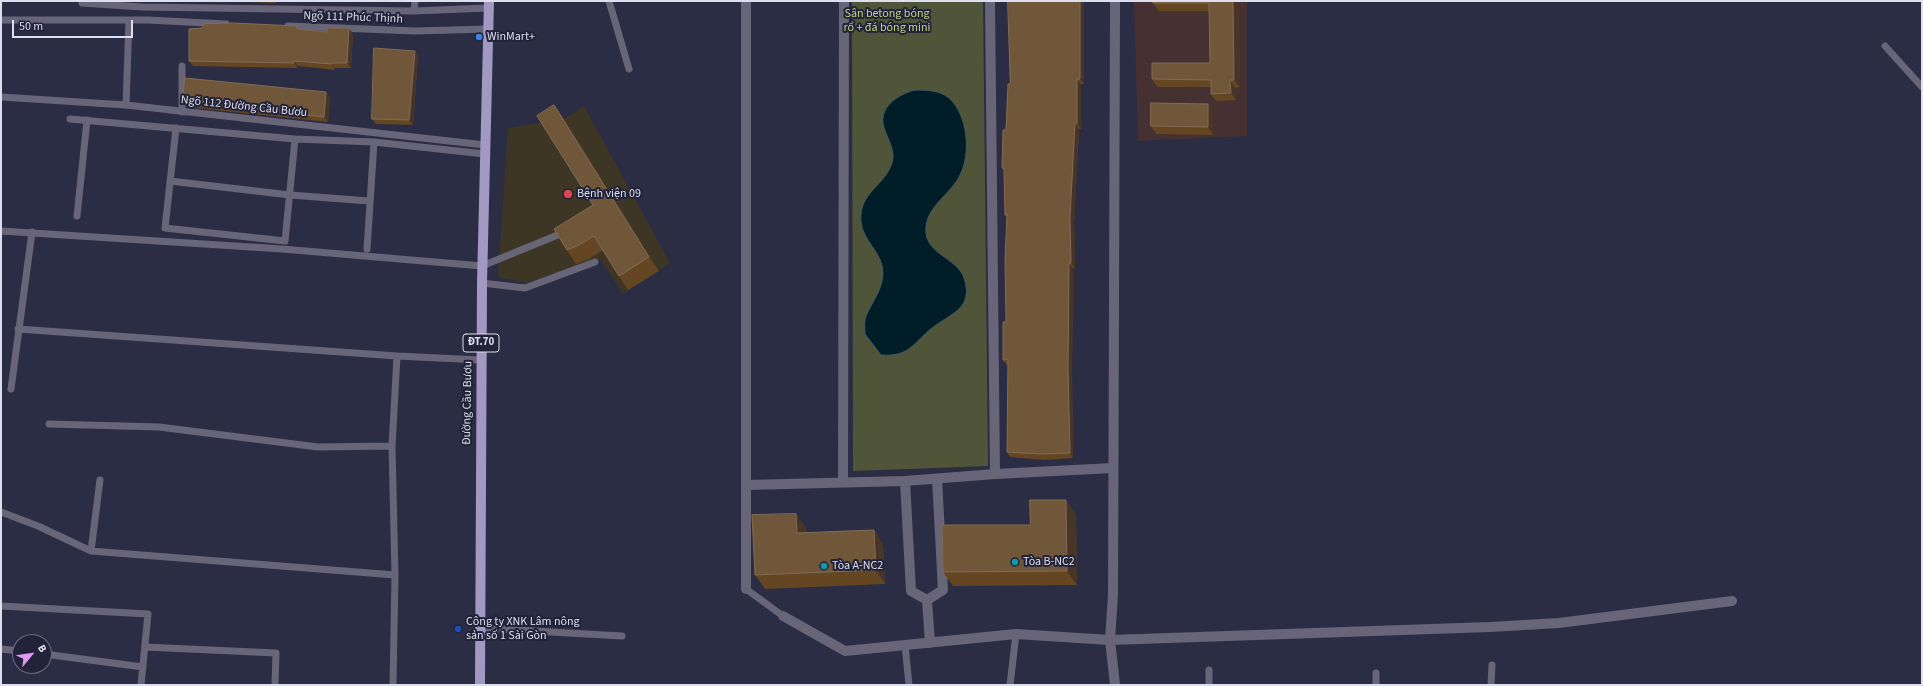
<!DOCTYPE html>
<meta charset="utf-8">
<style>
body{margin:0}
#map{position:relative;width:1923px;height:686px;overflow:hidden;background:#2b2d44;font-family:"Source Sans 3",sans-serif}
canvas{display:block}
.frame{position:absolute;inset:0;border:2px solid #dddfee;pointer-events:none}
.north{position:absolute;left:12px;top:634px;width:40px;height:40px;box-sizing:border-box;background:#222339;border:1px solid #6d6e81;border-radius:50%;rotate:61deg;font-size:11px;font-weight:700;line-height:16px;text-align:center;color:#dddfee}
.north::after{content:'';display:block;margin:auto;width:14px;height:18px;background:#de98f2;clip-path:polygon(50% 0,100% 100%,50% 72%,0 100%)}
.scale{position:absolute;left:12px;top:20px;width:121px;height:18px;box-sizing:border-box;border:2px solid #dddfee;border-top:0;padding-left:5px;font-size:12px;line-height:14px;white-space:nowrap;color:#dddfee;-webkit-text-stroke:3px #222339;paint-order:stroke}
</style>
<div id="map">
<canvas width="1923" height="686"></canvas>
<div class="frame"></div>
<div class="north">B</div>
<div class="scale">50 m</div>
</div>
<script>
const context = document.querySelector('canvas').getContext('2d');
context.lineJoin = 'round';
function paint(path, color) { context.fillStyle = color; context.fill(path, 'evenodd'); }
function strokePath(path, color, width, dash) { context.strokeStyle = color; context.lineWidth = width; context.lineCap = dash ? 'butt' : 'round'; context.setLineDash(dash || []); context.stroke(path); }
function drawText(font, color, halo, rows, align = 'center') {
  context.font = font + ' "Source Sans 3",sans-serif'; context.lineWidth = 4; context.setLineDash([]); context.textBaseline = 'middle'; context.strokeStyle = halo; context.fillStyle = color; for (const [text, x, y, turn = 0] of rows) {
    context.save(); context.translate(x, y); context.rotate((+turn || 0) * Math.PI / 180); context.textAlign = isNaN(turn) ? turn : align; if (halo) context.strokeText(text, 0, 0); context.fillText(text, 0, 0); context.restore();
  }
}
const commercial = new Path2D(`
 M 1134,1 L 1247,1 L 1247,136 L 1138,141 Z`);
const medical = new Path2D(`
 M 584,106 L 670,263 L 623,294 L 600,259 L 526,283 L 498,277 L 508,128 L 564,119 Z`);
const green = new Path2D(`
 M 852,1 L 983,1 L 988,466 L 853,471 Z`);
const water = new Path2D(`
 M 915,90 C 926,90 939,90 949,98 C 968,115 971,154 960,175 C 951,194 928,205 926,227 C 923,254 957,257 964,278 C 974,309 951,313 932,328 C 913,343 910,357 881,355 L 865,334 C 865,328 864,321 866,316 C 872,302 883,289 883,273 C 883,252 862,241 861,221 C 859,192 884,187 892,163 C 898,146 878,130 884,113 C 888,101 903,93 915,90 Z`);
const lane = new Path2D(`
 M 82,1 L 82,3 L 142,7 L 414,11
 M 415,1 L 414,11 L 488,8
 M 609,1 L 629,69
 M 1,20 L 148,20 L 226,24
 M 288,26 L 415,31 L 488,29
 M 1885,46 L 1922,87
 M 1,97 L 126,105 L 485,145
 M 126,105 L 129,20
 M 182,112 L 182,66
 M 70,119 L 295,139 L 374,142 L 485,154
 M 176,128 L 165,228 L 285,241 L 295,139
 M 170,181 L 290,195 L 369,201
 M 77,216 L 87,120
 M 1,231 L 282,249 L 482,266 L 565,232
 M 367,249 L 374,142
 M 482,283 L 525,288 L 595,262
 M 18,329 L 397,356 L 481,360
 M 11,389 L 32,232
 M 49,424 L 159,427 L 318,447 L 392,446 L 397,356
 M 392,446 L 395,575
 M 100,480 L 91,551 L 395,575 L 393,685
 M 1,512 L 38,526 L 91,551
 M 746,589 L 783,616
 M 1,606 L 148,614 L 141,685
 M 480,628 L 622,636
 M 905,645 L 909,685
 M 145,647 L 276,653 L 275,685
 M 1,649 L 20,651
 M 44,654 L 143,667
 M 1209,670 L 1209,685
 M 1376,673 L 1376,685
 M 1010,685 L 1016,634
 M 1491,685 L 1492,665`);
const street = new Path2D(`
 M 746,1 L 746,589
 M 990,1 L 995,474
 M 1115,1 L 1113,595 L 1110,640 L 1115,685
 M 905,481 L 911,591 L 927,600 L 943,590 L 937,479
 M 843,483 L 844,1
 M 747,485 L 905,481 L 995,474 L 1113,468
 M 927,600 L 930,643
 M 783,616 L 845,651 L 1016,634 L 1110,640 L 1490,627 L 1559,623 L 1732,601`);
const primary = new Path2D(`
 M 480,685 L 482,283 L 489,1`);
const wall = new Path2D(`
 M 220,1 L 276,1 L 276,3 Z
 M 1084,1 L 1084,84 L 1081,84 L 1081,129 L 1079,129 L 1074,222 L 1075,269 L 1073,268 L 1072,372 L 1073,458 L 1044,460 L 1010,457 L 1007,452 L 1008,365 L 1007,365 L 1003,360 L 1006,322 L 1007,218 L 1005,215 L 1004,171 L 1002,168 L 1010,84 Z
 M 1238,1 L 1240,87 L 1235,88 L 1236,100 L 1216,101 L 1211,94 L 1211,87 L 1157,87 L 1152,79 L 1210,63 L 1209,11 L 1159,11 L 1153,3 Z
 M 300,29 L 327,32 L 353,34 L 351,68 L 335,68 L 335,70 L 298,66 L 298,68 L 193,66 L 189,61 Z
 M 418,56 L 413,125 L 376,124 L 372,119 Z
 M 326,92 L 330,98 L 328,122 L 187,107 L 183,101 Z
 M 554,105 L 564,119 L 659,271 L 628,290 L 619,276 L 603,250 L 589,259 L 576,264 L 567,250 L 593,205 Z
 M 1213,112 L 1213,135 L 1156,134 L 1151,126 Z
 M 796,514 L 806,528 L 806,533 L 874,530 L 883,544 L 885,584 L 765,589 L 755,575 Z
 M 1076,514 L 1077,585 L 953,586 L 943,572 L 1030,525 Z`);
const shadedWall = new Path2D(`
 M 1080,1 L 1084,1 L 1084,84 L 1080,79 Z
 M 1233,1 L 1238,1 L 1240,87 L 1234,80 Z
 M 349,28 L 353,34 L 351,68 L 347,63 Z
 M 415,51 L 418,56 L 413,125 L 409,120 Z
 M 294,61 L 298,66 L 298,68 L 294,63 Z
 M 332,63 L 335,68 L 335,70 L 332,64 Z
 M 1077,79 L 1081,84 L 1081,129 L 1077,123 Z
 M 1230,80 L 1235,88 L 1236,100 L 1231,93 Z
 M 326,92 L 330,98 L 328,122 L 324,117 Z
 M 1208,104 L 1213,112 L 1213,135 L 1208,127 Z
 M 554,105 L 564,119 L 659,271 L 649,257 Z
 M 1075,123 L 1079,129 L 1074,222 L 1075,269 L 1071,263 L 1070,217 Z
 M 1069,263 L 1073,268 L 1072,372 L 1073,458 L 1070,453 L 1068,367 Z
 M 1066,500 L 1076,514 L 1077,585 L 1067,571 Z
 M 796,514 L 806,528 L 807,547 L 797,533 Z
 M 874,530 L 883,544 L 885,584 L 876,570 Z`);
const building = new Path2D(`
 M 1008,1 L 1080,1 L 1080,79 L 1077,79 L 1077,123 L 1075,123 L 1070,217 L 1071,263 L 1069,263 L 1068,367 L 1070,453 L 1040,454 L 1007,452 L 1008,359 L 1003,360 L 1003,322 L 1006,322 L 1005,259 L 1007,215 L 1005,215 L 1004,168 L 1002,168 L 1003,130 L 1006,130 L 1008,84 L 1010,84 Z
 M 1153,1 L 1233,1 L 1234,80 L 1230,80 L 1231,93 L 1211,94 L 1211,80 L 1152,79 L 1152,63 L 1210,63 L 1209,3 L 1153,3 Z
 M 233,23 L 297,26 L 297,29 L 327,32 L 327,28 L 349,28 L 347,63 L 332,63 L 332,64 L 294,61 L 294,63 L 189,61 L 189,29 L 202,28 L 204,24 Z
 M 374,48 L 415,51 L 409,120 L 372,119 Z
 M 185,78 L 326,92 L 324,117 L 183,101 Z
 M 1151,103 L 1208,104 L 1208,127 L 1151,126 Z
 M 554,105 L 649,257 L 619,276 L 594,236 L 579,245 L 567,250 L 554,229 L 593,205 L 537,116 Z
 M 1030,500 L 1066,500 L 1067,571 L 943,572 L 942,525 L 1030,525 Z
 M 796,514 L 797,533 L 874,530 L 876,570 L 755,575 L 752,515 Z`);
const markers = [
 [479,37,4,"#3f7fe0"],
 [568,194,5,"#e0444e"],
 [1015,562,4,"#0f9aa8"],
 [824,566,4,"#0f9aa8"],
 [458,629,4,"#1a4fb4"]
];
const shields = [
 [481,343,36]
];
const shieldNames = [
 ["ĐT.70",481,343]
];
const parkNames = [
 ["Sân betong bóng",887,14],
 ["rổ + đá bóng mini",887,28]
];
const streetNames = [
 ["Ngõ 111 Phúc Thịnh",353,18,2],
 ["Ngõ 112 Đường Cầu Bươu",244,107,6],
 ["Đường Cầu Bươu",468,403,-89]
];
const poiNames = [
 ["WinMart+",487,37],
 ["Bệnh viện 09",577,194],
 ["Tòa B-NC2",1023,562],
 ["Tòa A-NC2",832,566],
 ["Công ty XNK Lâm nông",466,622],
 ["sản số 1 Sài Gòn",466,636]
];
paint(commercial, '#453131');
paint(medical, '#3d3625');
paint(green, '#505539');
paint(water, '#001d28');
strokePath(water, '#425763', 1);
strokePath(lane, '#696579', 7);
strokePath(street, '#696579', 10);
strokePath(primary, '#a199c1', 10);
paint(wall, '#644623');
paint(shadedWall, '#483527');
paint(building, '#715739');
strokePath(building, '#826c55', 1);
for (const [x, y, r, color] of markers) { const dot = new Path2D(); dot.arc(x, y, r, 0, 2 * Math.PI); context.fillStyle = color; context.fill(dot); strokePath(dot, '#222339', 1.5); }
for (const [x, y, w] of shields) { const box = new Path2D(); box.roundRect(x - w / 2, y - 9, w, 18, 3); context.fillStyle = '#222339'; context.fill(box); strokePath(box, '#dddfee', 1); }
drawText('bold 11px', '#dddfee', null, shieldNames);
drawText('12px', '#c4d286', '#222339', parkNames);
drawText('12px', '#dddfee', '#222339', streetNames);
drawText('12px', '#dddfee', '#222339', poiNames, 'left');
</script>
